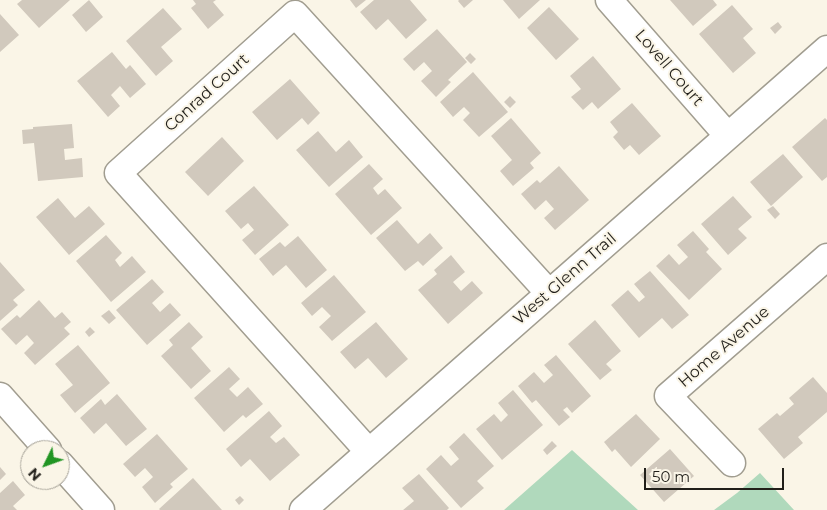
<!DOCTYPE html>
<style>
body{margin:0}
#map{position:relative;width:827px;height:510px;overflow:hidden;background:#faf5e7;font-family:Montserrat,sans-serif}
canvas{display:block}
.north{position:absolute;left:20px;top:440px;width:50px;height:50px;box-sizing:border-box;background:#faf5e7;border:1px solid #a39f95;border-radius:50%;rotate:228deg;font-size:14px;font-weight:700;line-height:20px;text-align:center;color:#211f1a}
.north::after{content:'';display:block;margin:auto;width:18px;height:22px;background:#219523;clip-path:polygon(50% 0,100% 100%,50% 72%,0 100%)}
.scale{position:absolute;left:644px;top:468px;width:140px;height:22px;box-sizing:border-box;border:2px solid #211f1a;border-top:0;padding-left:6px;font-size:15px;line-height:18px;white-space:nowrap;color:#211f1a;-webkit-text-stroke:4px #faf5e7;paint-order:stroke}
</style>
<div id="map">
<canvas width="827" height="510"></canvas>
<div class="north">N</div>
<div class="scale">50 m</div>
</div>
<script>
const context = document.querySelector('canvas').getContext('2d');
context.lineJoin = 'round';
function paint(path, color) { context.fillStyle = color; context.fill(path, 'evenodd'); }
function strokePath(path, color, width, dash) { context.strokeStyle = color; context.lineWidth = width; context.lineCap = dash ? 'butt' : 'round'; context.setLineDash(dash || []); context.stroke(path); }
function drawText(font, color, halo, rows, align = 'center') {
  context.font = font + ' Montserrat,sans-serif'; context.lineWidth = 4; context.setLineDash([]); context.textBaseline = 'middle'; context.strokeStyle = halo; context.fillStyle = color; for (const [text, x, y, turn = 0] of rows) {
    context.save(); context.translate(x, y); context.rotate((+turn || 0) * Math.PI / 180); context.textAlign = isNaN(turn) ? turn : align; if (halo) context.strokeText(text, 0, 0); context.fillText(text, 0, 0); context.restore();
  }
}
const green = new Path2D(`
 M 572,450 L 638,510 L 504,510 Z
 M 760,473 L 794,510 L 714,510 L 737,493 Z`);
const building = new Path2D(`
 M 22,0 L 70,0 L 39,28 L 17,4 Z
 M 89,0 L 103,17 L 86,32 L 72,15 Z
 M 193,0 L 216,0 L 213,2 L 224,15 L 208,29 L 191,8 L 196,4 Z
 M 350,0 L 366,0 L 356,8 Z
 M 374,0 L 410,0 L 427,20 L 406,39 L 388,19 L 376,30 L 360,12 Z
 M 459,0 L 473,0 L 464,8 L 458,1 Z
 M 503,0 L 540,0 L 519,19 Z
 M 670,0 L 713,0 L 717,5 L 693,26 Z
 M 732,5 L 753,29 L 743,38 L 756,53 L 733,73 L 699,34 Z
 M 549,7 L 579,39 L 556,60 L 527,28 Z
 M 163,8 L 182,29 L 161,47 L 173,61 L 156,76 L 126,41 Z
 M 0,14 L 19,35 L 0,52 Z
 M 778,22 L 782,27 L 775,34 L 770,28 Z
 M 437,29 L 467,62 L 448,80 L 451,82 L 436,97 L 421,81 L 432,71 L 424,62 L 414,71 L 403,59 Z
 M 112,52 L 126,69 L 130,65 L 146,84 L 130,98 L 120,86 L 111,95 L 120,106 L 108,117 L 77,81 Z
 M 470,53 L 476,59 L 471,64 L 465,58 Z
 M 593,56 L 621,89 L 598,109 L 592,102 L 583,110 L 571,97 L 581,89 L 570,76 Z
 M 473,72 L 508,112 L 479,137 L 463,120 L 470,113 L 464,107 L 453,117 L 440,102 Z
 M 290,79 L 320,113 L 308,125 L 302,118 L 277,140 L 252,112 Z
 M 510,96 L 516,102 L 510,108 L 504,102 Z
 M 632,103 L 661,136 L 639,155 L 630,145 L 624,150 L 613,137 L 618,132 L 610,122 Z
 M 511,118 L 541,153 L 530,163 L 534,168 L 513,186 L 500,171 L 512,160 L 491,136 Z
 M 825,118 L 827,120 L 827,177 L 822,181 L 792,147 Z
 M 72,124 L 74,148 L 64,149 L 65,160 L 82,158 L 83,177 L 38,181 L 34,143 L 23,144 L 22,130 L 33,129 L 33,127 Z
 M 318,131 L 336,152 L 349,140 L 363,157 L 329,187 L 296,150 Z
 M 222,137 L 244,161 L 208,196 L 185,172 Z
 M 783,154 L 803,177 L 771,206 L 750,182 Z
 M 369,164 L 383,179 L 373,188 L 378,195 L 385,189 L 402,208 L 371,235 L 335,194 Z
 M 559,166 L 589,200 L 555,230 L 544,218 L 554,209 L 546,200 L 535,210 L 521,194 L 537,180 L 540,183 Z
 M 254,186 L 289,225 L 255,255 L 242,240 L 254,230 L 248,223 L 241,229 L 225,211 Z
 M 733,196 L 752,217 L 738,229 L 747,238 L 728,255 L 701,224 Z
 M 58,198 L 75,218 L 89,206 L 105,224 L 69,255 L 36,217 Z
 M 773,206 L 780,214 L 775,219 L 767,210 Z
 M 397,220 L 418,244 L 430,233 L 443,248 L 423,266 L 418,261 L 405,271 L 376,238 Z
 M 693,231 L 709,249 L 706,252 L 722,269 L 689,300 L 656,266 L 669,254 L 679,265 L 688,257 L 677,245 Z
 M 106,235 L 122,253 L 115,260 L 120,267 L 132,256 L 146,272 L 111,302 L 76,261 Z
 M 298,236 L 327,270 L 306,288 L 286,265 L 273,276 L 259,259 L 280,242 L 285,247 Z
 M 451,255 L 465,272 L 453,282 L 461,291 L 472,281 L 483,293 L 448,324 L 418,290 L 437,274 L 434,270 Z
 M 0,262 L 25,290 L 13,300 L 18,305 L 0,321 Z
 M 650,271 L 689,315 L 672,329 L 662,318 L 639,338 L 611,305 L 628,290 L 639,302 L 645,297 L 634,284 Z
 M 334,275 L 366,312 L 332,341 L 319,327 L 331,316 L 322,307 L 312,316 L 301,303 Z
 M 152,279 L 164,292 L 152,303 L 160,312 L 170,303 L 181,315 L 147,345 L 116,310 Z
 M 39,300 L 55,318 L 62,312 L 71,322 L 64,328 L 70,334 L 35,365 L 24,353 L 34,343 L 27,335 L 16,345 L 1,329 L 17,315 L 20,318 Z
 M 109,310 L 116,318 L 109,324 L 101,316 Z
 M 595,320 L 621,351 L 606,364 L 612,370 L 600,380 L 568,344 Z
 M 189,322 L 203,337 L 191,348 L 211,371 L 191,389 L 161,356 L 173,345 L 169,340 Z
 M 376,322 L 408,359 L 386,378 L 368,358 L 355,369 L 340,352 Z
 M 90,327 L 95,332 L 89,337 L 85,332 Z
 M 78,345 L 110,383 L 75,413 L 60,395 L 73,385 L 55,364 Z
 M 556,355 L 591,396 L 572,413 L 567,407 L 563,410 L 570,417 L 559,426 L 536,400 L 532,403 L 518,386 L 534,372 L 544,383 L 553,375 L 544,365 Z
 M 229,367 L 240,379 L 229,389 L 237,397 L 248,387 L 263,404 L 246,418 L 243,415 L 224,432 L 194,398 Z
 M 813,377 L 827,393 L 827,412 L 798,437 L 803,443 L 784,459 L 758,429 L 777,413 L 780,416 L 794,404 L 789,398 Z
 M 513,390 L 543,425 L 502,460 L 476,429 L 494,414 L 501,422 L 508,415 L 498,403 Z
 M 117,394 L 147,429 L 126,446 L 106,423 L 94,434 L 80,418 L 101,399 L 105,405 Z
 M 269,411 L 282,426 L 270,437 L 276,443 L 284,437 L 300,455 L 270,481 L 250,459 L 241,467 L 226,449 Z
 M 636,414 L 660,439 L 631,467 L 615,449 L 612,452 L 604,442 Z
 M 464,433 L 494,466 L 477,481 L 484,488 L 461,508 L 426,469 L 441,455 L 451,466 L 459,459 L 449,447 Z
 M 157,434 L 188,469 L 170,484 L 173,487 L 155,503 L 142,487 L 153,477 L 145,468 L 135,477 L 123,464 Z
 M 552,441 L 557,446 L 547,455 L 543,450 Z
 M 670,449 L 694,476 L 664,502 L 640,475 Z
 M 0,467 L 6,474 L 0,480 Z
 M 419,474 L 449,508 L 447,510 L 403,510 L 414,501 L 402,488 Z
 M 193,478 L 222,510 L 160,510 L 159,509 Z
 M 13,481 L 25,495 L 13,506 L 17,510 L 0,510 L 0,493 Z
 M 240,496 L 244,500 L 239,505 L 235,500 Z`);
const minor = new Path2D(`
 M 609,0 L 728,136
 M 0,396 L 48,450
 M 369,452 L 118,173 L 295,14 L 549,293
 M 732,463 L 668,396 L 827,257
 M 60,464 L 101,510
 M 303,510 L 827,49`);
const streetNames = [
 ["Lovell Court",669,68,49],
 ["Conrad Court",207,93,-42],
 ["West Glenn Trail",565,279,-41],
 ["Home Avenue",724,347,-41]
];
paint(green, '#b0d9bc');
paint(building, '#d1c9bd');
strokePath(minor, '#a19d90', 29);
strokePath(minor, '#fff', 26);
drawText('16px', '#211f1a', '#faf5e7', streetNames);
</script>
